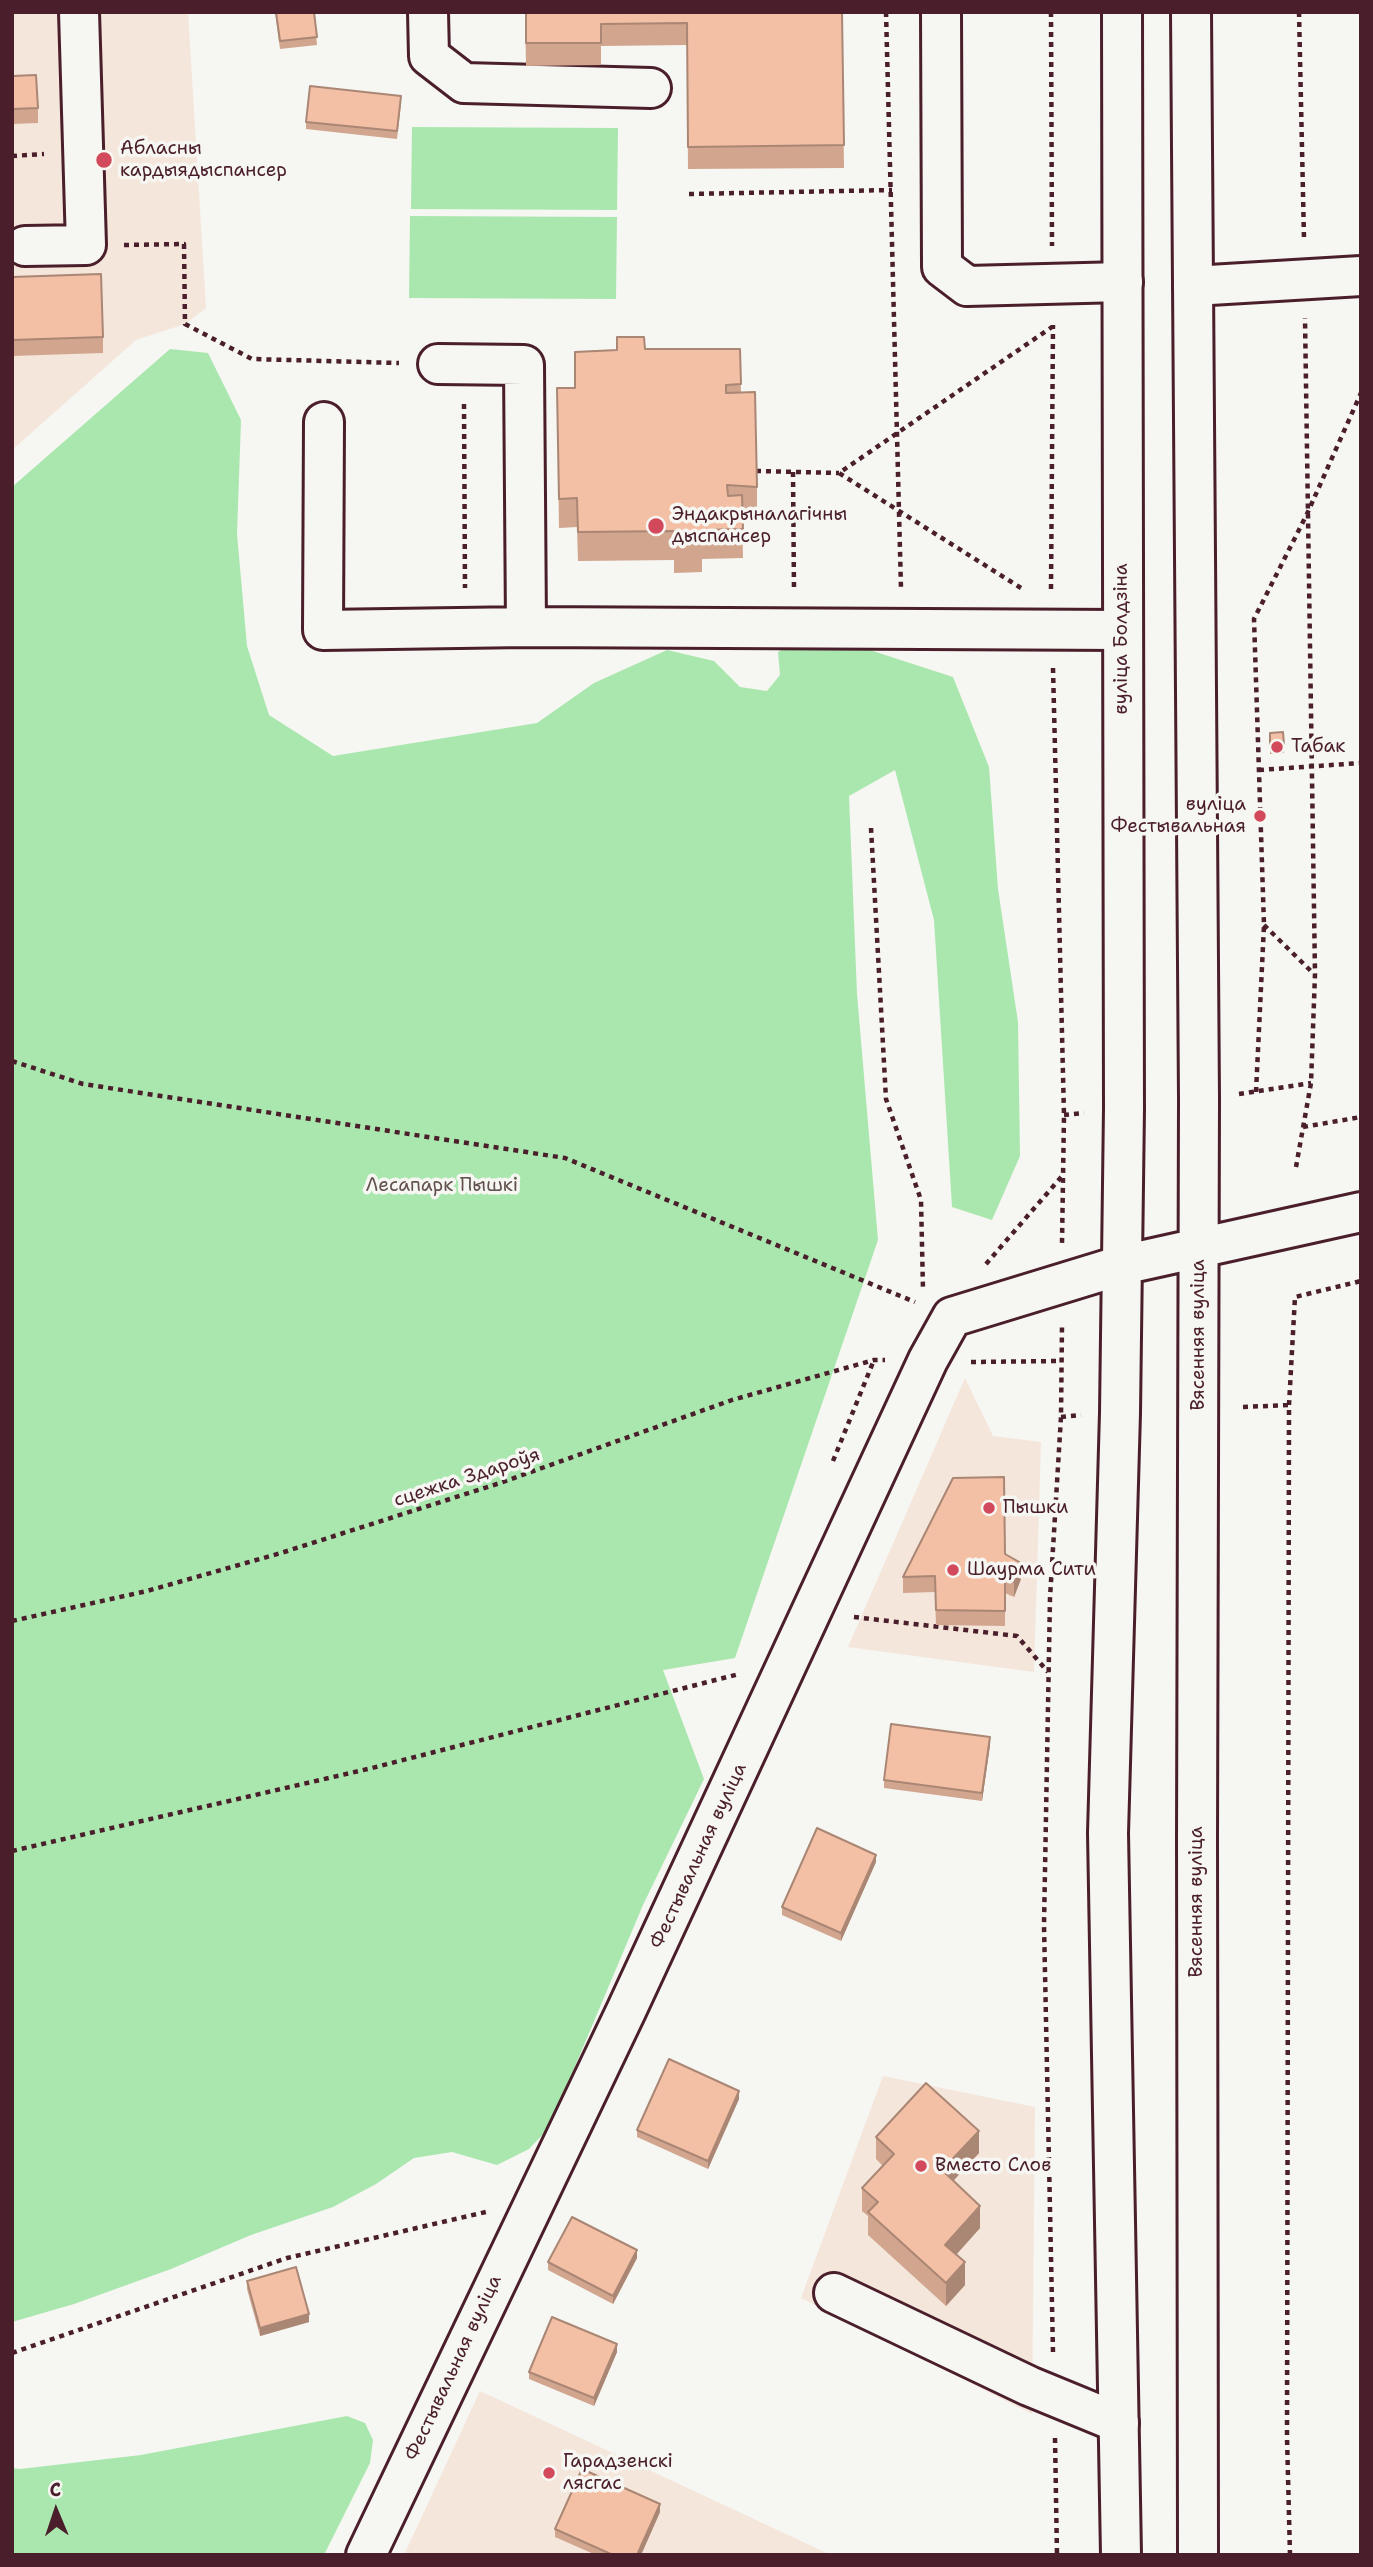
<!DOCTYPE html>
<meta charset="utf-8">
<style>
body{margin:0}
#map{position:relative;width:1373px;height:2567px;overflow:hidden;background:#f6f6f2;font-family:"Shantell Sans",sans-serif}
canvas{display:block}
.frame{position:absolute;inset:0;border:14px solid #4a1f2b;pointer-events:none}
.north{position:absolute;left:21px;top:2476px;width:70px;height:70px;-webkit-text-stroke:5px #f6f6f2;paint-order:stroke;rotate:358deg;font-size:19px;font-weight:700;line-height:28px;text-align:center;color:#4a1f2b}
.north::after{content:'';display:block;margin:auto;width:24px;height:32px;background:#4a1f2b;clip-path:polygon(50% 0,100% 100%,50% 72%,0 100%)}
</style>
<div id="map">
<canvas width="1373" height="2567"></canvas>
<div class="frame"></div>
<div class="north">С</div>
</div>
<script>
const context = document.querySelector('canvas').getContext('2d');
context.lineJoin = 'round';
function paint(path, color) { context.fillStyle = color; context.fill(path, 'evenodd'); }
function strokePath(path, color, width, dash) { context.strokeStyle = color; context.lineWidth = width; context.lineCap = dash ? 'butt' : 'round'; context.setLineDash(dash || []); context.stroke(path); }
function drawText(font, color, halo, rows, align = 'center') {
  context.font = font + ' "Shantell Sans",sans-serif'; context.lineWidth = 7; context.setLineDash([]); context.textBaseline = 'middle'; context.strokeStyle = halo; context.fillStyle = color; for (const [text, x, y, turn = 0] of rows) {
    context.save(); context.translate(x, y); context.rotate((+turn || 0) * Math.PI / 180); context.textAlign = isNaN(turn) ? turn : align; if (halo) context.strokeText(text, 0, 0); context.fillText(text, 0, 0); context.restore();
  }
}
const built = new Path2D(`
 M 12,12 L 188,12 L 206,308 L 185,324 L 136,340 L 12,450 Z
 M 965,1378 L 993,1436 L 1041,1442 L 1034,1672 L 848,1647 Z
 M 883,2076 L 1035,2107 L 1032,2414 L 801,2298 Z
 M 480,2391 L 831,2555 L 404,2555 Z`);
const green = new Path2D(`
 M 412,127 L 618,128 L 617,210 L 411,209 Z
 M 410,216 L 617,217 L 616,299 L 409,298 Z
 M 170,349 L 208,353 L 241,420 L 237,534 L 247,646 L 269,715 L 333,756 L 537,723 L 594,683 L 667,650 L 714,661 L 740,687 L 767,691 L 780,675 L 778,652 L 794,642 L 842,641 L 953,677 L 989,767 L 998,889 L 1018,1022 L 1020,1156 L 992,1220 L 952,1207 L 934,920 L 895,770 L 849,796 L 857,994 L 878,1240 L 735,1658 L 663,1670 L 704,1779 L 643,1905 L 549,2128 L 529,2149 L 497,2165 L 452,2152 L 414,2158 L 376,2184 L 333,2207 L 251,2235 L 171,2269 L 74,2304 L 12,2322 L 12,487 Z
 M 347,2416 L 365,2423 L 373,2440 L 370,2463 L 324,2555 L 12,2555 L 12,2468 L 20,2469 L 141,2455 Z`);
const path = new Path2D(`
 M 886,12 L 901,589
 M 1051,12 L 1052,246
 M 1299,12 L 1304,239
 M 12,156 L 44,154
 M 689,194 L 892,190
 M 124,245 L 184,244 L 185,324 L 252,359 L 399,363
 M 464,404 L 465,588
 M 756,471 L 839,473
 M 793,472 L 794,590
 M 1021,588 L 839,473 L 1052,327
 M 1051,589 L 1053,325
 M 1053,668 L 1064,1115 L 1062,1243
 M 1259,770 L 1361,763
 M 871,828 L 886,1099 L 921,1200 L 923,1290
 M 1264,925 L 1314,974
 M 12,1061 L 83,1084 L 565,1158 L 915,1302
 M 1256,1092 L 1264,925 L 1254,619 L 1307,514 L 1361,393
 M 1239,1094 L 1311,1083
 M 1064,1115 L 1084,1113
 M 1303,1127 L 1361,1117
 M 1296,1167 L 1311,1083 L 1315,974 L 1305,318
 M 986,1264 L 1063,1175
 M 971,1362 L 1061,1361
 M 1243,1407 L 1289,1405
 M 1061,1417 L 1081,1415
 M 833,1461 L 874,1360
 M 854,1617 L 1017,1636 L 1048,1672
 M 12,1621 L 147,1591 L 281,1553 L 500,1483 L 732,1400 L 874,1360 L 885,1360
 M 12,1851 L 372,1768 L 739,1674
 M 1053,2352 L 1044,1925 L 1050,1598 L 1061,1417 L 1062,1325
 M 12,2353 L 287,2258 L 486,2212
 M 1055,2438 L 1057,2555
 M 1290,2555 L 1287,2437 L 1289,1405 L 1295,1297 L 1361,1281`);
const minor = new Path2D(`
 M 428,12 L 429,56 L 464,83 L 651,88
 M 941,12 L 942,267 L 967,286 L 1123,282
 M 25,246 L 86,245 L 79,12
 M 1193,286 L 1361,276
 M 438,364 L 524,365 L 526,627 L 1122,630
 M 324,422 L 323,630 L 526,627
 M 834,2293 L 1029,2386 L 1119,2423
 M 366,2555 L 626,2011 L 928,1360 L 952,1317 L 1122,1265`);
const major = new Path2D(`
 M 1191,12 L 1199,1099 L 1197,1836 L 1198,2555
 M 1122,1265 L 1361,1212
 M 1121,2555 L 1108,1833 L 1120,1413 L 1124,1108 L 1122,12`);
const wall = new Path2D(`
 M 275,12 L 314,12 L 317,45 L 280,49 Z
 M 525,12 L 842,12 L 844,168 L 688,169 L 687,45 L 601,46 L 601,65 L 526,66 Z
 M 12,76 L 38,108 L 38,123 L 12,124 Z
 M 401,104 L 397,139 L 306,129 L 306,122 Z
 M 12,277 L 103,337 L 103,353 L 12,356 Z
 M 645,349 L 740,349 L 741,393 L 757,487 L 757,516 L 742,515 L 743,558 L 702,559 L 702,572 L 674,573 L 674,560 L 578,561 L 577,527 L 559,528 L 557,388 L 575,388 Z
 M 1283,732 L 1284,753 L 1270,754 L 1270,733 Z
 M 1005,1554 L 1021,1579 L 1014,1597 L 1005,1593 L 1005,1626 L 936,1625 L 935,1592 L 903,1593 L 903,1577 Z
 M 990,1745 L 982,1801 L 884,1788 L 884,1780 Z
 M 876,1862 L 841,1941 L 782,1915 L 782,1907 Z
 M 739,2099 L 708,2169 L 637,2137 L 637,2130 Z
 M 876,2137 L 979,2153 L 953,2181 L 980,2228 L 956,2255 L 965,2285 L 946,2306 L 868,2235 L 868,2216 L 862,2211 L 862,2188 L 883,2166 L 876,2159 Z
 M 637,2258 L 613,2304 L 548,2270 L 548,2262 Z
 M 247,2281 L 309,2322 L 260,2336 L 247,2289 Z
 M 617,2352 L 594,2406 L 529,2379 L 529,2372 Z
 M 660,2512 L 641,2555 L 596,2555 L 555,2537 L 555,2529 Z`);
const shadedWall = new Path2D(`
 M 1021,1563 L 1021,1579 L 1014,1597 L 1014,1582 Z
 M 990,1737 L 990,1745 L 982,1801 L 982,1793 Z
 M 876,1855 L 876,1862 L 841,1941 L 841,1933 Z
 M 739,2091 L 739,2099 L 708,2169 L 708,2161 Z
 M 979,2131 L 979,2153 L 942,2193 L 942,2170 Z
 M 980,2206 L 980,2228 L 945,2267 L 945,2245 Z
 M 637,2250 L 637,2258 L 613,2304 L 613,2296 Z
 M 965,2262 L 965,2285 L 946,2306 L 946,2283 Z
 M 309,2314 L 309,2322 L 260,2336 L 260,2328 Z
 M 617,2344 L 617,2352 L 594,2406 L 594,2398 Z
 M 660,2504 L 660,2512 L 641,2555 L 637,2555 Z`);
const building = new Path2D(`
 M 276,12 L 314,12 L 317,37 L 280,41 Z
 M 526,12 L 842,12 L 844,145 L 688,147 L 687,23 L 601,24 L 601,43 L 526,43 Z
 M 36,75 L 38,108 L 12,109 L 12,76 Z
 M 310,86 L 401,96 L 397,131 L 306,122 Z
 M 101,274 L 103,337 L 12,340 L 12,277 Z
 M 617,337 L 644,337 L 645,349 L 740,349 L 741,384 L 726,385 L 726,393 L 755,392 L 757,487 L 727,485 L 728,496 L 742,495 L 743,529 L 701,530 L 702,543 L 674,544 L 675,531 L 578,532 L 577,498 L 559,499 L 557,388 L 575,388 L 575,352 L 617,350 Z
 M 1283,732 L 1284,745 L 1270,746 L 1270,733 Z
 M 1004,1477 L 1005,1554 L 1021,1563 L 1014,1582 L 1005,1578 L 1005,1611 L 936,1610 L 935,1576 L 903,1577 L 953,1478 Z
 M 891,1724 L 990,1737 L 982,1793 L 884,1780 Z
 M 817,1828 L 876,1855 L 841,1933 L 782,1907 Z
 M 669,2059 L 739,2091 L 708,2161 L 637,2130 Z
 M 926,2083 L 979,2131 L 942,2170 L 980,2206 L 945,2245 L 965,2262 L 946,2283 L 868,2212 L 878,2202 L 862,2188 L 894,2154 L 876,2137 Z
 M 572,2217 L 637,2250 L 613,2296 L 548,2262 Z
 M 296,2267 L 309,2314 L 260,2328 L 247,2281 Z
 M 552,2317 L 617,2344 L 594,2398 L 529,2372 Z
 M 582,2469 L 660,2504 L 637,2555 L 613,2555 L 555,2529 Z`);
const markers = [
 [104,160,9,"#d1495b"],
 [656,526,9,"#d1495b"],
 [1277,747,7,"#d1495b"],
 [1260,816,7,"#d1495b"],
 [989,1508,7,"#d1495b"],
 [953,1570,7,"#d1495b"],
 [921,2166,7,"#d1495b"],
 [549,2473,7,"#d1495b"]
];
const poiNames = [
 ["Абласны",120,149],
 ["кардыядыспансер",120,171],
 ["Эндакрыналагічны",672,515],
 ["дыспансер",672,537],
 ["Табак",1291,747],
 ["вуліца",1246,805,"right"],
 ["Фестывальная",1246,827,"right"],
 ["Пышки",1003,1508],
 ["Шаурма Сити",967,1570],
 ["Вместо Слов",935,2166],
 ["Гарадзенскі",563,2462],
 ["лясгас",563,2484]
];
const streetNames = [
 ["вуліца Болдзіна",1122,639,-90],
 ["Вясенняя вуліца",1199,1335,-90],
 ["сцежка Здароўя",467,1478,-18],
 ["Фестывальная вуліца",699,1856,-65],
 ["Вясенняя вуліца",1197,1902,-90],
 ["Фестывальная вуліца",454,2368,-65]
];
const parkNames = [
 ["Лесапарк Пышкі",442,1186]
];
paint(built, '#f5e6db');
paint(green, '#aae7ae');
strokePath(minor, '#4a1f2b', 44);
strokePath(major, '#4a1f2b', 44);
strokePath(path, '#4a1f2b', 4.5, [5, 5]);
strokePath(minor, '#f6f6f2', 38);
strokePath(major, '#f6f6f2', 38);
paint(wall, '#d1a58e');
paint(shadedWall, '#aa8674');
paint(building, '#f3c0a5');
strokePath(building, '#aa8674', 2);
for (const [x, y, r, color] of markers) { const dot = new Path2D(); dot.arc(x, y, r, 0, 2 * Math.PI); context.fillStyle = color; context.fill(dot); strokePath(dot, '#f6f6f2', 2.5); }
drawText('19px', '#4a1f2b', '#f6f6f2', poiNames, 'left');
drawText('19px', '#4a1f2b', '#f6f6f2', streetNames);
drawText('19px', '#62514c', '#f6f6f2', parkNames);
</script>
